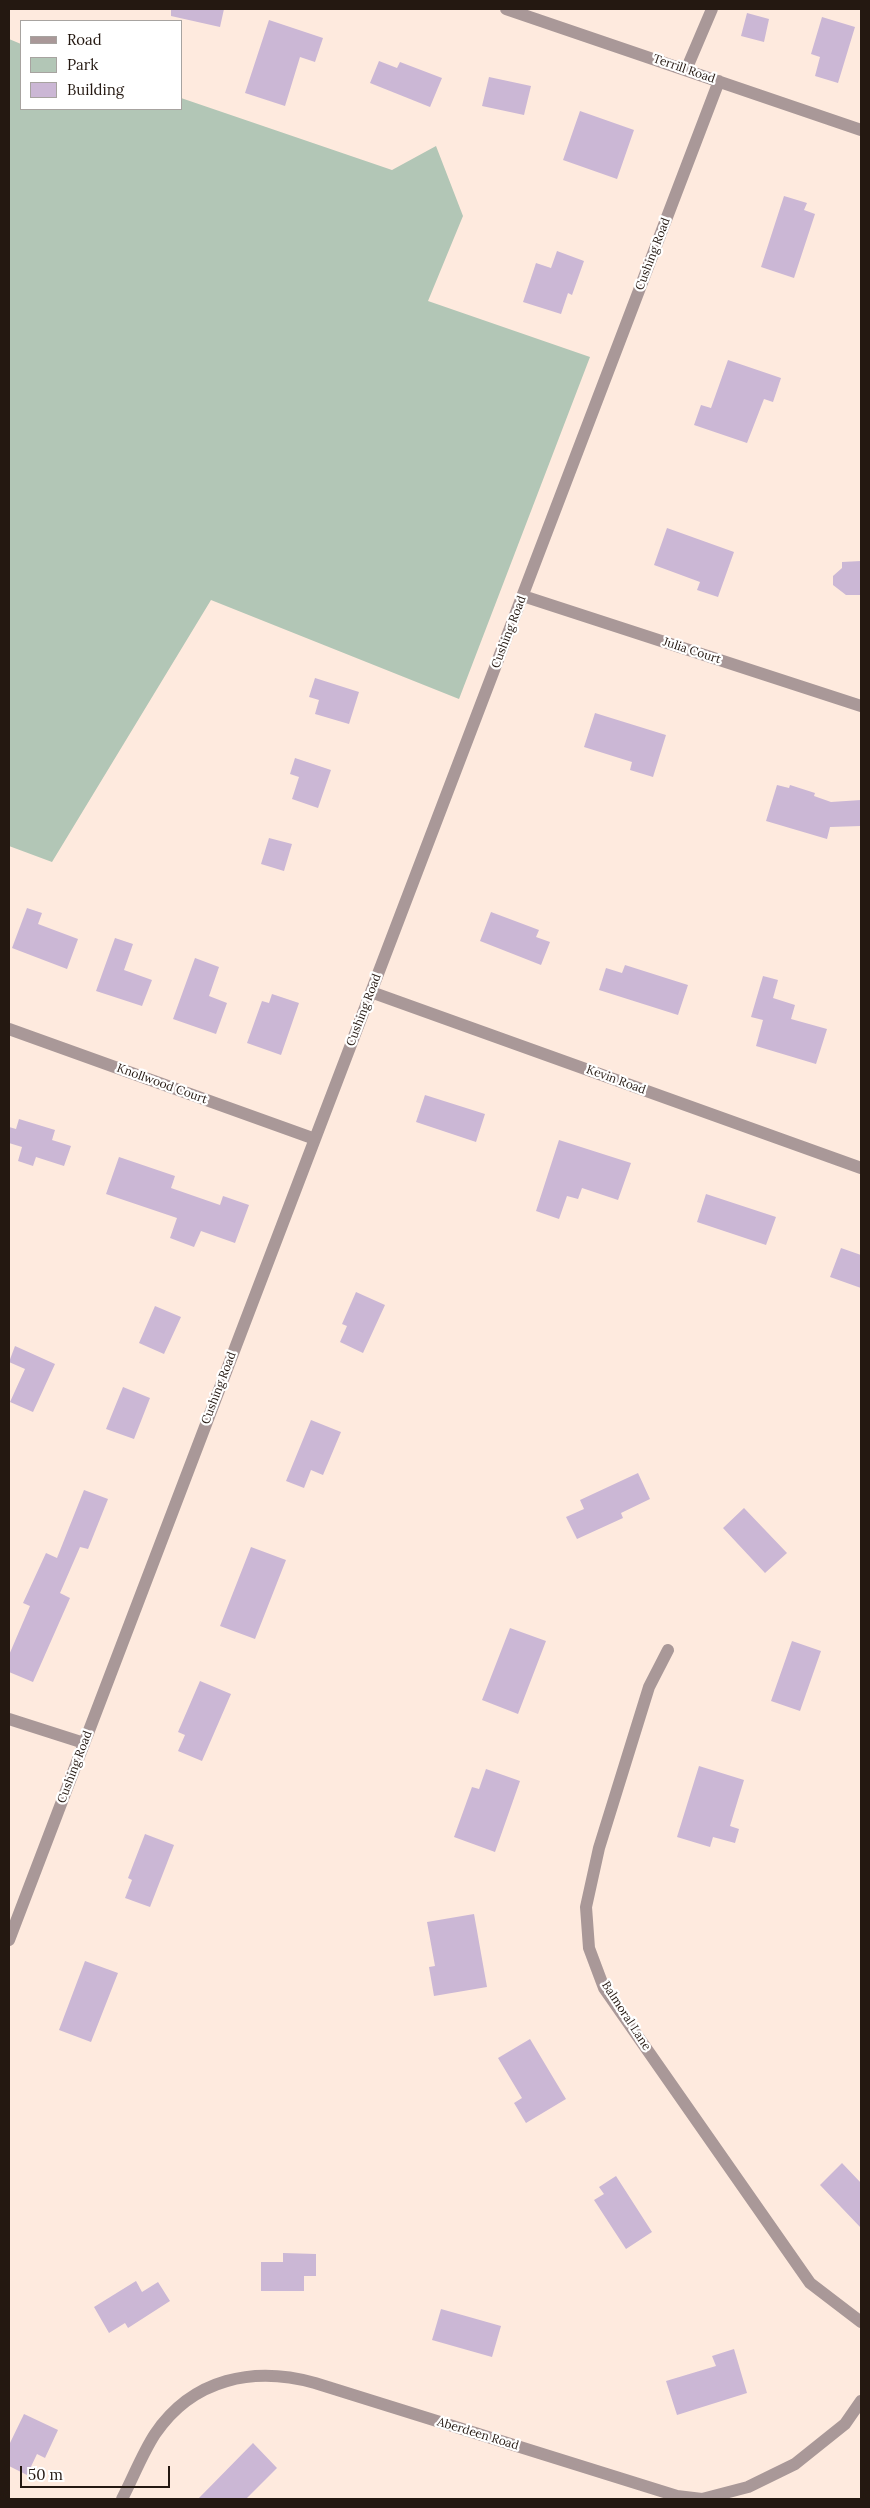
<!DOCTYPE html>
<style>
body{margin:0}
#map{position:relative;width:870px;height:2508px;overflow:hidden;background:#feeade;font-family:Lora,serif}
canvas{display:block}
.frame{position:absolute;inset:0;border:10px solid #241811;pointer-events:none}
.legend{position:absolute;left:20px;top:20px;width:162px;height:90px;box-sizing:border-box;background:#fff;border:1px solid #a7a3a0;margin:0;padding:6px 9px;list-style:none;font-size:15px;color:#241811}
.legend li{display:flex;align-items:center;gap:10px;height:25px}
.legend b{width:25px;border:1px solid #a7a3a0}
.scale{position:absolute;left:20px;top:2466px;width:150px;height:22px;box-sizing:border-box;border:2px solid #241811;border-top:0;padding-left:6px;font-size:15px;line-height:18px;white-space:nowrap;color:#241811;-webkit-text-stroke:4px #fff;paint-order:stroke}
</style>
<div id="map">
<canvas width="870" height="2508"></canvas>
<div class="frame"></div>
<ul class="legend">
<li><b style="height:6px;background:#a99898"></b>Road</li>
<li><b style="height:14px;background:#b2c6b6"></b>Park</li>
<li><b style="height:14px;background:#cbb7d5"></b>Building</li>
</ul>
<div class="scale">50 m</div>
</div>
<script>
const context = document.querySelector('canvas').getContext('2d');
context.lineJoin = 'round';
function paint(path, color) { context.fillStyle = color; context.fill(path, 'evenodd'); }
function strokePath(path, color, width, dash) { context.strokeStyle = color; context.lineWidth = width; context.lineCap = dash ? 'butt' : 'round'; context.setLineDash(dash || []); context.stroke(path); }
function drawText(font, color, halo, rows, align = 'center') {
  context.font = font + ' Lora,serif'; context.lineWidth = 4.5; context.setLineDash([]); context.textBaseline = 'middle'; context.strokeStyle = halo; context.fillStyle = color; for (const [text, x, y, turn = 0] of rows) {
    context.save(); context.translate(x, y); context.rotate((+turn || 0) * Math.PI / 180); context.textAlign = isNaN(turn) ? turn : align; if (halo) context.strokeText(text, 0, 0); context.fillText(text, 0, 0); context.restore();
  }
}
const green = new Path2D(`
 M 9,39 L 21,44 L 21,109 L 181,109 L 181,98 L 392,170 L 436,146 L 463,216 L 428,301 L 590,357 L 459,699 L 211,600 L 52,862 L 9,846 Z`);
const building = new Path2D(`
 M 171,9 L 224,9 L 220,27 L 171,16 Z
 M 747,13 L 769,19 L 764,42 L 741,36 Z
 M 822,17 L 855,27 L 838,83 L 815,76 L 820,57 L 811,54 Z
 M 269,20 L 323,38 L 315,62 L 300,57 L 285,106 L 245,93 Z
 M 379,61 L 397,68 L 400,62 L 442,78 L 430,107 L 370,83 Z
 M 489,77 L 531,86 L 524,115 L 482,106 Z
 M 580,111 L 634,130 L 617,179 L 563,160 Z
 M 784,196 L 807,203 L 804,210 L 815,214 L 794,278 L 761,267 Z
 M 557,251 L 584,261 L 572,295 L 568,293 L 561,314 L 523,302 L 536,263 L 551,268 Z
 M 728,360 L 781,378 L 773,402 L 764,399 L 747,443 L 694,425 L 701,405 L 711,408 Z
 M 667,528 L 734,552 L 718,597 L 697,590 L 700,582 L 654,565 Z
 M 861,561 L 861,595 L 846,595 L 833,585 L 833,576 L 842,568 L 842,562 Z
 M 315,678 L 359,692 L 349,724 L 315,714 L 319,700 L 309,697 Z
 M 595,713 L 666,735 L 653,777 L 630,770 L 632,762 L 584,747 Z
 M 295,758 L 331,770 L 318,808 L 292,799 L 299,777 L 290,774 Z
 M 777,785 L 789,788 L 790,785 L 815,793 L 814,796 L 831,802 L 861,800 L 861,826 L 830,827 L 827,839 L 766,821 Z
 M 269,838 L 292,844 L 284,871 L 261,864 Z
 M 27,908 L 42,913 L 38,924 L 78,939 L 67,969 L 12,948 Z
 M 491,912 L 539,930 L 536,937 L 550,942 L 541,965 L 480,941 Z
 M 115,938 L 133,944 L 124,970 L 152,980 L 142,1006 L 96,991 Z
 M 195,958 L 219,967 L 209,996 L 227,1003 L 216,1034 L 173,1019 Z
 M 625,965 L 688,985 L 678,1015 L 599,990 L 606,968 L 622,973 Z
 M 763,976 L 778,980 L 773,998 L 795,1005 L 791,1019 L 827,1029 L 816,1064 L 756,1046 L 763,1020 L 751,1017 Z
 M 272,994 L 299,1003 L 281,1055 L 247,1043 L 262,1001 L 269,1003 Z
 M 425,1095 L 485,1114 L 476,1142 L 416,1122 Z
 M 19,1119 L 55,1130 L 52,1140 L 71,1146 L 64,1166 L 36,1157 L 33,1166 L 18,1161 L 22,1147 L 9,1143 L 9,1127 L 16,1129 Z
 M 559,1140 L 631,1163 L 618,1200 L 582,1188 L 578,1199 L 567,1196 L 559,1219 L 536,1211 Z
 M 119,1157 L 175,1176 L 171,1188 L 220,1205 L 223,1196 L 249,1205 L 235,1243 L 201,1231 L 194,1247 L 170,1238 L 177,1218 L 106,1194 Z
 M 706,1194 L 776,1217 L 766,1245 L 697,1222 Z
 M 841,1248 L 861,1255 L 861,1288 L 830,1277 Z
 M 356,1292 L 385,1305 L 363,1353 L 340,1342 L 347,1326 L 342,1324 Z
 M 155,1306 L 181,1317 L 164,1354 L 139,1343 Z
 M 15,1346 L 55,1364 L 33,1412 L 10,1402 L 25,1369 L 9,1362 Z
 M 123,1387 L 150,1398 L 134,1439 L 106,1429 Z
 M 311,1420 L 341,1432 L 323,1475 L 311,1470 L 304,1488 L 286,1481 Z
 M 638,1473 L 650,1499 L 621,1513 L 623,1518 L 577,1539 L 566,1517 L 584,1509 L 580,1500 Z
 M 84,1490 L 108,1499 L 88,1549 L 80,1547 L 60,1593 L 70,1598 L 33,1682 L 9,1672 L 9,1655 L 30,1606 L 23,1603 L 46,1553 L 57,1558 Z
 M 744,1508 L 787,1553 L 765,1573 L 723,1528 Z
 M 251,1547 L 286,1560 L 255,1639 L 220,1626 Z
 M 510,1628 L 546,1641 L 518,1714 L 482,1700 Z
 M 792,1641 L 821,1651 L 800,1711 L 771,1701 Z
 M 200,1681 L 231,1694 L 202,1761 L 178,1751 L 185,1735 L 178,1732 Z
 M 699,1766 L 744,1780 L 730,1826 L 739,1829 L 735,1843 L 713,1837 L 710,1847 L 677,1837 Z
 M 486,1769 L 520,1781 L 495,1852 L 454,1837 L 472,1787 L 479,1789 Z
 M 145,1834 L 174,1845 L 150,1907 L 125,1898 L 132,1880 L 128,1878 Z
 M 474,1914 L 487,1987 L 434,1996 L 429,1967 L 435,1966 L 427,1922 Z
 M 85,1961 L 118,1973 L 91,2042 L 59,2030 Z
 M 530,2039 L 566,2099 L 526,2123 L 514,2103 L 522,2098 L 498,2058 Z
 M 842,2163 L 861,2183 L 861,2228 L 820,2185 Z
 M 616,2176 L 652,2232 L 626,2249 L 594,2200 L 604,2194 L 599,2187 Z
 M 283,2253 L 316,2254 L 316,2276 L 304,2276 L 304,2291 L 261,2291 L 261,2262 L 283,2262 Z
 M 136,2281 L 142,2292 L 158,2282 L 170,2301 L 128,2328 L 125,2323 L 109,2333 L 94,2307 Z
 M 441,2309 L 501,2326 L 492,2357 L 432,2340 Z
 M 734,2349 L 747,2393 L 677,2415 L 666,2381 L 716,2366 L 712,2356 Z
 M 24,2414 L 58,2430 L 45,2458 L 37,2454 L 27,2475 L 9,2466 L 9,2445 Z
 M 253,2443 L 277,2468 L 246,2499 L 198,2499 Z`);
const minor = new Path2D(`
 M 506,9 L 861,130
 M 686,70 L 712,9
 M 523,596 L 861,706
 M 371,992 L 861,1168
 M 9,1029 L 315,1139
 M 668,1650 L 649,1687 L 599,1848 L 586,1907 L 589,1948 L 604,1988 L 810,2283 L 861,2322
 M 9,1719 L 84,1743
 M 9,1940 L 719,81
 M 122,2499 C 133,2478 142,2454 155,2434 C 193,2378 254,2366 315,2383 L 677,2496 L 702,2499 L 748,2487 L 795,2464 L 845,2424 L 861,2401`);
const streetNames = [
 ["Terrill Road",684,69,19],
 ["Cushing Road",653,254,-69],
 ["Cushing Road",509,632,-69],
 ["Julia Court",692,651,18],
 ["Cushing Road",364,1010,-69],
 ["Kevin Road",616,1080,20],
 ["Knollwood Court",162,1084,20],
 ["Cushing Road",219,1388,-69],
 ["Cushing Road",75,1767,-69],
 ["Balmoral Lane",626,2016,57],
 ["Aberdeen Road",478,2434,17]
];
paint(green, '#b2c6b6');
paint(building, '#cbb7d5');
strokePath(minor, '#a99898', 12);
drawText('12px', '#241811', '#fff', streetNames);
</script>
